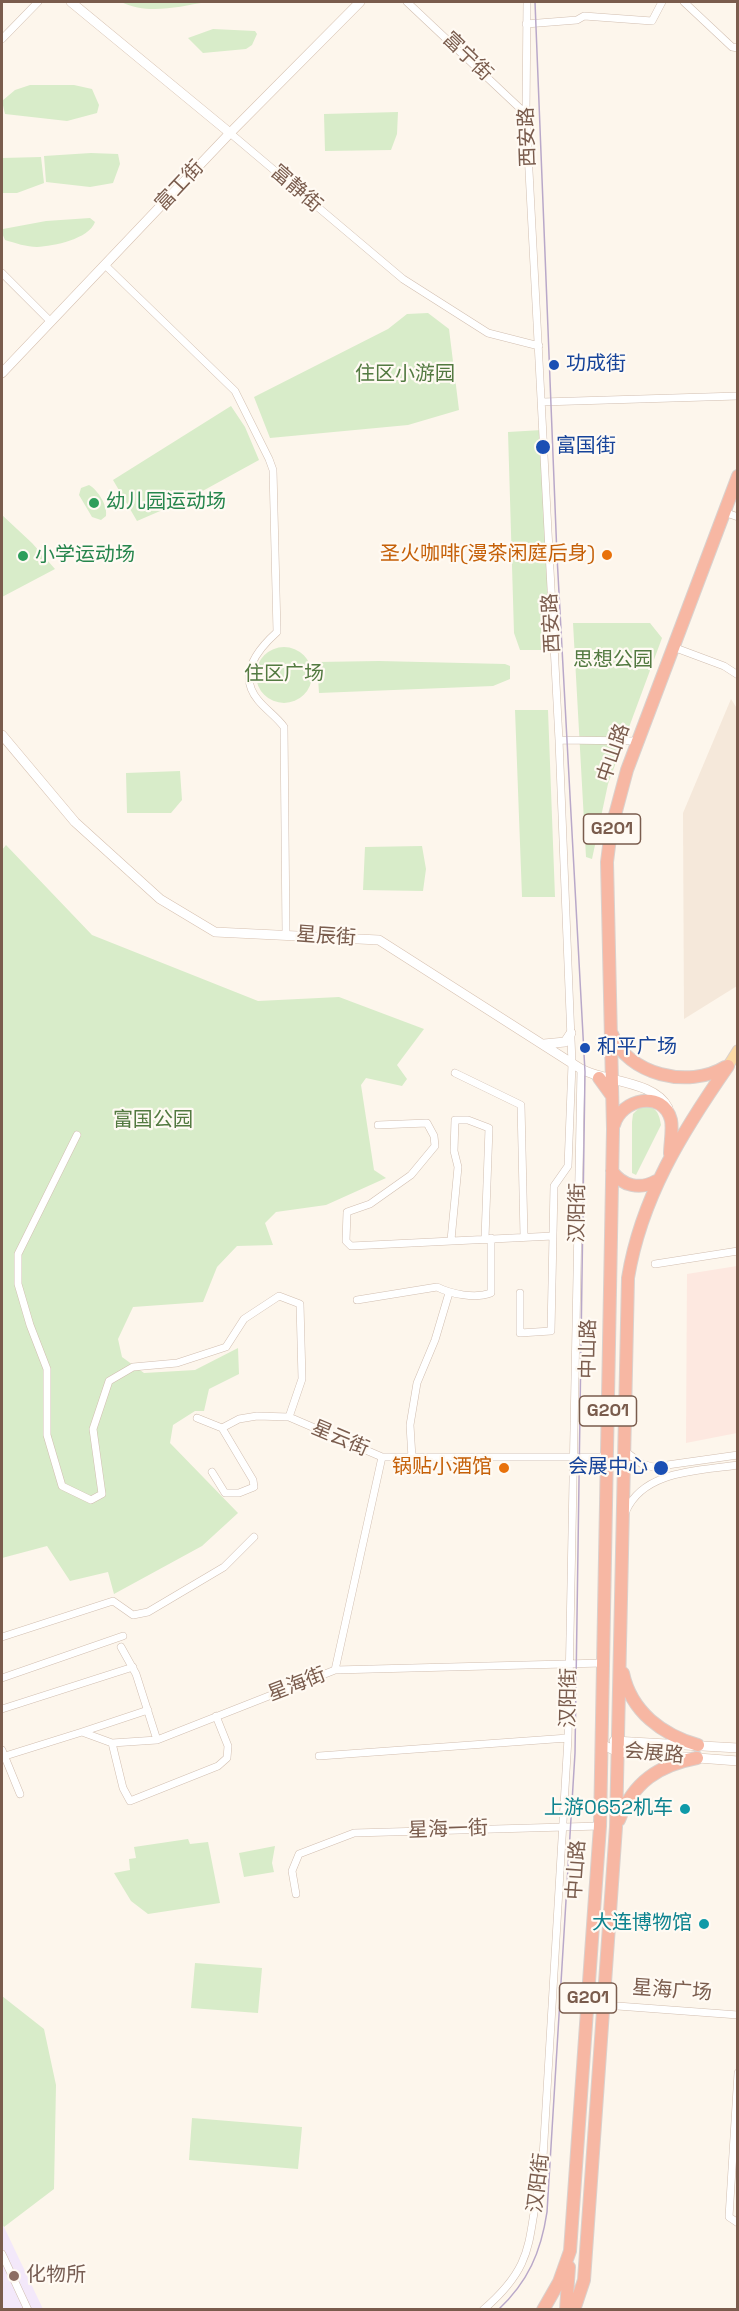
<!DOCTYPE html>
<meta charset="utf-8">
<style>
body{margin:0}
#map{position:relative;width:739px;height:2311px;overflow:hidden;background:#fdf6ec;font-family:"Space Grotesk",sans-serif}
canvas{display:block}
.frame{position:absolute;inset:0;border:3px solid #7a5c4d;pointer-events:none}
</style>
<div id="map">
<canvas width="739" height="2311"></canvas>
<div class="frame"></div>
</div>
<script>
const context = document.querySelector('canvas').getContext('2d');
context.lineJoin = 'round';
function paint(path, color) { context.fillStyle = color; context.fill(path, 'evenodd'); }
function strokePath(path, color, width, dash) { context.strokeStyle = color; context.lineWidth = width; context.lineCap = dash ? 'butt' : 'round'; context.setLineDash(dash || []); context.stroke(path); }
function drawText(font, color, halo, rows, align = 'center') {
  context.font = font + ' "Space Grotesk","Noto Sans SC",sans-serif'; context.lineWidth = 4.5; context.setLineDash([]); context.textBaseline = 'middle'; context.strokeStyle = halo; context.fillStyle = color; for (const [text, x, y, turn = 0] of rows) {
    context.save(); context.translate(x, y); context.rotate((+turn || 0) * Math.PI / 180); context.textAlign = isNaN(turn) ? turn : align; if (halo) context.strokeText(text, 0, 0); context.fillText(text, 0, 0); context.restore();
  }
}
const residential = new Path2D(`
 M 731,699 L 738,710 L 737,986 L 684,1019 L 683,813 Z`);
const commercial = new Path2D(`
 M 737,1266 L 737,1433 L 686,1443 L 687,1274 Z`);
const education = new Path2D(`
 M 2,2224 L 4,2227 L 43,2309 L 2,2309 Z`);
const green = new Path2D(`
 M 121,2 L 206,2 C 178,7 148,15 121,2 Z
 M 213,29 L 255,31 L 257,34 L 252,45 L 246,49 L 203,53 L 188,38 Z
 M 30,85 L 74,85 L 92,89 L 99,105 L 97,113 L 67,121 L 5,114 L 2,101 L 15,90 Z
 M 398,112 L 397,134 L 391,150 L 325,151 L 324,114 Z
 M 91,153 L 118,154 L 120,164 L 113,183 L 90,187 L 46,182 L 44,156 Z
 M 41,157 L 44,183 L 17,193 L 2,193 L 2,158 Z
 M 90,218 L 95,222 C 89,239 54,246 37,247 C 27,247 15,243 5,240 L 2,233 L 3,229 L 46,221 Z
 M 428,313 L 449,329 L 459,410 L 408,425 L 270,438 L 254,397 L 388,329 L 407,314 Z
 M 231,406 L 245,427 L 259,460 L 188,499 L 137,521 L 113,480 Z
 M 542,430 L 550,650 L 520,650 L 514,633 L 508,432 Z
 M 89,485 C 98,490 108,506 106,516 L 101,520 L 92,517 L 79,495 L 81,488 Z
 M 2,515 L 32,543 L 55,569 L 2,597 Z
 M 573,623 L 650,623 L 662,638 L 608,784 L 592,859 L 586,857 Z
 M256 675a28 28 0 1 1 56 0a28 28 0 1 1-56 0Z
 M 379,661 L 505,664 L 510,666 L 510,679 L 493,686 L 319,693 L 317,662 Z
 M 515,710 L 548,710 L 555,897 L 522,897 Z
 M 180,771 L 182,800 L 171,813 L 127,813 L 126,773 Z
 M 6,845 L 92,935 L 258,1001 L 339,997 L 424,1029 L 397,1065 L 407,1079 L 402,1086 L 366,1078 L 361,1085 L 374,1170 L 386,1178 L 326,1205 L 276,1212 L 265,1223 L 273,1245 L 237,1246 L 217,1267 L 203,1302 L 133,1307 L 118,1339 L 122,1357 L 144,1373 L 195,1370 L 238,1348 L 239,1374 L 209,1389 L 204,1411 L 195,1411 L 173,1425 L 170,1443 L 238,1513 L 202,1546 L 114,1594 L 108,1572 L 70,1581 L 47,1546 L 2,1558 L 2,850 Z
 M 422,846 L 426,869 L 423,891 L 363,890 L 365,847 Z
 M 641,1106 C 655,1106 659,1111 661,1125 L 636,1175 L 632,1173 L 632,1122 L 633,1114 Z
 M 188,1839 L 190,1844 L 208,1842 L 220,1903 L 148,1914 L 131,1901 L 114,1873 L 130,1870 L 129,1859 L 136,1858 L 134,1847 Z
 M 275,1846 L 272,1863 L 274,1872 L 244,1877 L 239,1853 Z
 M 195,1963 L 262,1968 L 258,2013 L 191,2008 Z
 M 2,1996 L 44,2029 L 56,2085 L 54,2189 L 4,2227 L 2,2224 Z
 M 192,2118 L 302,2127 L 298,2169 L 189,2160 Z`);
const street = new Path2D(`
 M 407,2 L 526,114
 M 684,2 L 732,47 L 738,48
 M 526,24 L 577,20 L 584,16 L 652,21 L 662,2
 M 2,39 L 38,2
 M 230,133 L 403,279 L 488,333 L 539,346
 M 105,265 L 235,391 L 269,459 L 273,470 L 277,632 C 257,650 237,675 258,700 C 266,710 277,717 284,727 L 286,934
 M 2,273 L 50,321
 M 542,402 L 738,396
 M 724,512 L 738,517
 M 673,647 L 724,666 L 738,675
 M 559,740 L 637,741
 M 455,1073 L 521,1105 L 524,1236
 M 378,1125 L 427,1123 L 434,1136 L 435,1146 L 411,1175 L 370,1204 L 347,1212 L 346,1241 L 351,1246 L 553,1236
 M 77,1135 L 18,1254 L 18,1284 L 30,1325 L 47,1369 L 47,1435 L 62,1486 L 91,1500 L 102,1494 L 93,1429 L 109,1381 L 133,1367 L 177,1363 L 226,1347 L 244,1319 L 279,1296 L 300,1304 L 302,1379 L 289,1417
 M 451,1240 L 458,1167 L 454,1151 L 455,1120 L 468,1120 L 489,1128 L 485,1238
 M 655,1264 L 738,1251
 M 520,1293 L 520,1333 L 551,1331 L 554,1186 L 568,1166 L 572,1064 L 559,740 L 526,114 L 527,2
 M 357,1300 L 437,1287 C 451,1294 475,1299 491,1293 L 491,1238
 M 197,1418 L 222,1428 L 239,1419 L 257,1416 L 289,1417 L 382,1457 L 607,1457
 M 626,1452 L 642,1464 L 653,1467 L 738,1455
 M 412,1458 L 410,1425 L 417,1383 L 435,1340 L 449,1293
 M 212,1472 L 225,1493 L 239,1493 L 254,1487 L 253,1480 L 222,1428
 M 626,1511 C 644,1470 699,1471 738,1465
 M 2,1637 L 113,1601 L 133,1615 L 148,1612 L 224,1567 L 254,1537
 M 121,1647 L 136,1674 L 157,1740
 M 335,1670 L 382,1457
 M 2,1678 L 123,1636
 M 2,1709 L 133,1667
 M 82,1732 L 148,1710
 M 112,1743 L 123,1788 L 130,1801 L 218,1766 L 227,1758 L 228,1746 L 216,1716
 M 2,1750 L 20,1794
 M 319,1756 L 568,1738
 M 2,1757 L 82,1732 L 112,1743 L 157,1740 L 335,1670 L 603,1663
 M 296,1894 L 292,1871 L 299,1854 L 354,1833 L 600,1826
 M 604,2005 L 738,2015
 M 738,2073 L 729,2217 L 738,2223
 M 2,2254 L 28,2310
 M 483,2310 C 540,2261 525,2237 542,2174 L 568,1738 L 581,1069`);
const secondary = new Path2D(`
 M 71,2 L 230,133
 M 2,373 L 230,133 L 360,2
 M 2,735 L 75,822 L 160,899 L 215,932 L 379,940 L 581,1069 C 605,1082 655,1081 668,1108
 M 544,1044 L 565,1042 L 571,1033
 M 614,1741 L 738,1748
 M 601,1744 L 618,1752 L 738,1761`);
const primary = new Path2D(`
 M 728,1066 L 738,1050`);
const highway = new Path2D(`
 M 612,1034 C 627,1075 689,1089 725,1067
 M 599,1078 L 612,1096
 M 614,1125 C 621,1099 663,1089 671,1120 C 673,1130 670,1144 670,1154
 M 612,1171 C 622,1186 640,1190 656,1181
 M 623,1673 C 631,1712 663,1735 698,1745
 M 619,1820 C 633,1782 659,1765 697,1758
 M 543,2310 L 559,2282 L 570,2251 L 600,1826 L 613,1129 L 607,862 L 611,830 L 627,770 L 738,476
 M 566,2310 L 569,2267
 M 574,2310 L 584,2280 L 616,1827 L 628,1278 C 641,1198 682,1132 728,1066`);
const tram = new Path2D(`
 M 498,2310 C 528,2282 541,2252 547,2212 L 575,1753 L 585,1072 L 557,556 L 535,2`);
const markers = [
 [554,365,6,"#1a4fb4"],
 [543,447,8,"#1a4fb4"],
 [94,503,6,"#2e9e5b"],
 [607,555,6,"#e8710a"],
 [23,556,6,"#2e9e5b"],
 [585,1048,6,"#1a4fb4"],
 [504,1468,6,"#e8710a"],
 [661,1468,8,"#1a4fb4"],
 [685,1809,6,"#0f9aa8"],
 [704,1924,6,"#0f9aa8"],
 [14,2276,6,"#8d6e63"]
];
const shields = [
 [612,829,57],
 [608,1411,57],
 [588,1998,57]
];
const shieldNames = [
 ["G201",612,829],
 ["G201",608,1411],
 ["G201",588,1998]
];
const streetNames = [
 ["富宁街",467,57,44],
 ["西安路",528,137,-92],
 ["富工街",180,186,-47],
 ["富静街",296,189,41],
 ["西安路",552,623,-93],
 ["中山路",614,753,-71],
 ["星辰街",326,937,4],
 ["汉阳街",578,1213,-89],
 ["中山路",589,1349,-89],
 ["星云街",340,1439,23],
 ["星海街",297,1685,-21],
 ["汉阳街",569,1698,-89],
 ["会展路",654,1754,5],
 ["星海一街",448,1830,-2],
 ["中山路",577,1870,-86],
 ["星海广场",672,1991,4],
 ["汉阳街",539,2183,-83]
];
const transitNames = [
 ["功成街",566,365],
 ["富国街",556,447],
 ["和平广场",597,1048],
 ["会展中心",648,1468,"right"]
];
const parkNames = [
 ["住区小游园",405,375],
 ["思想公园",613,661],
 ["住区广场",284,675],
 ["富国公园",153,1121]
];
const leisureNames = [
 ["幼儿园运动场",106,503],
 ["小学运动场",35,556]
];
const foodNames = [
 ["圣火咖啡(漫茶闲庭后身)",595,555],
 ["锅贴小酒馆",492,1468]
];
const cultureNames = [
 ["上游0652机车",673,1809],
 ["大连博物馆",692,1924]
];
const educationNames = [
 ["化物所",26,2276]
];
paint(residential, '#f5e8da');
paint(commercial, '#fde8e0');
paint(education, '#f3e8fa');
paint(green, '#d8ecc9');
strokePath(street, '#d1beb0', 8);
strokePath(secondary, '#d6c0b0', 10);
strokePath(primary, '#dad1cd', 12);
strokePath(highway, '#dad1cd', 14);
strokePath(street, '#fff', 7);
strokePath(secondary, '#fff', 9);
strokePath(primary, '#fbd9a5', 10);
strokePath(highway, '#f7b7a3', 12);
strokePath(tram, '#b9a8c9', 1.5);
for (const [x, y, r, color] of markers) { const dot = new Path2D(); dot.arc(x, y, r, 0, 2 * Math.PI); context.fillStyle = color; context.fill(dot); strokePath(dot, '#fffaf3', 2); }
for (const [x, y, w] of shields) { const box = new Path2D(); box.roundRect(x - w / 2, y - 15, w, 30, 4.5); context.fillStyle = '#fffaf3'; context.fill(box); strokePath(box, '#7a5c4d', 1.5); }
drawText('bold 18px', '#7a5c4d', null, shieldNames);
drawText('20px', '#7a5c4d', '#fffaf3', streetNames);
drawText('20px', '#164399', '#fffaf3', transitNames, 'left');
drawText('20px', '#537a41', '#fffaf3', parkNames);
drawText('20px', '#27864d', '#fffaf3', leisureNames, 'left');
drawText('20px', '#c56008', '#fffaf3', foodNames, 'right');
drawText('20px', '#0d838f', '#fffaf3', cultureNames, 'right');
drawText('20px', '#785e54', '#fffaf3', educationNames, 'left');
</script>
